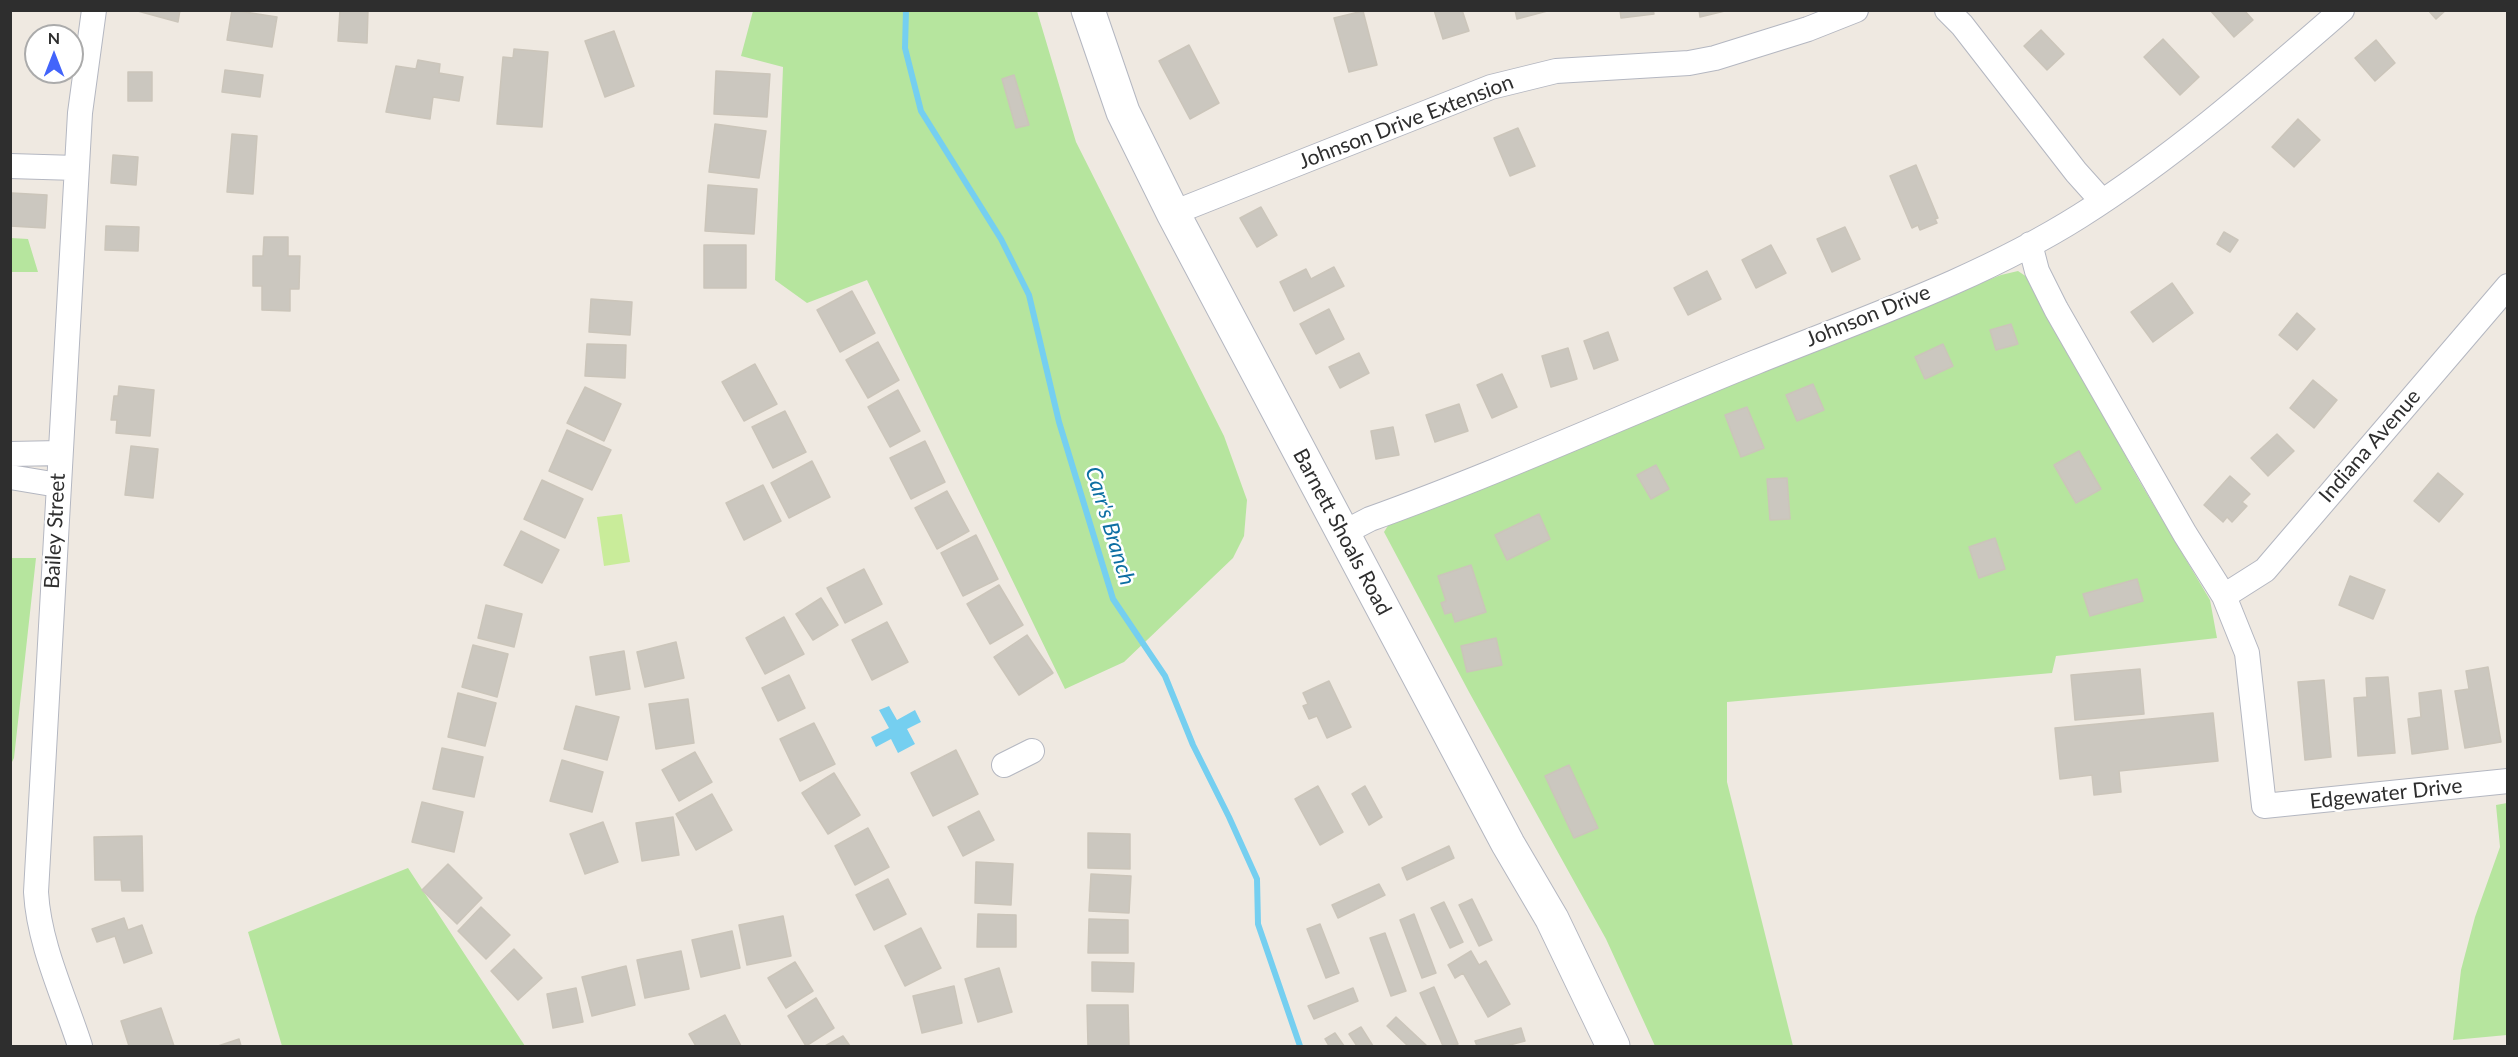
<!DOCTYPE html>
<style>
body{margin:0}
#map{position:relative;width:2518px;height:1057px;overflow:hidden;background:#efe9e1;font-family:Lato,sans-serif}
canvas{display:block}
.frame{position:absolute;inset:0;border:12px solid #2e2e2e;pointer-events:none}
.north{position:absolute;left:24px;top:24px;width:60px;height:60px;box-sizing:border-box;background:#fff;border:2px solid #ababab;border-radius:50%;rotate:0deg;font-size:16px;font-weight:700;line-height:24px;text-align:center;color:#2e2e2e}
.north::after{content:'';display:block;margin:auto;width:21px;height:27px;background:#4264fb;clip-path:polygon(50% 0,100% 100%,50% 72%,0 100%)}
</style>
<div id="map">
<canvas width="2518" height="1057"></canvas>
<div class="frame"></div>
<div class="north">N</div>
</div>
<script>
const context = document.querySelector('canvas').getContext('2d');
context.lineJoin = 'round';
function paint(path, color) { context.fillStyle = color; context.fill(path, 'evenodd'); }
function strokePath(path, color, width, dash) { context.strokeStyle = color; context.lineWidth = width; context.lineCap = dash ? 'butt' : 'round'; context.setLineDash(dash || []); context.stroke(path); }
function drawText(font, color, halo, rows, align = 'center') {
  context.font = font + ' Lato,sans-serif'; context.lineWidth = 5; context.setLineDash([]); context.textBaseline = 'middle'; context.strokeStyle = halo; context.fillStyle = color; for (const [text, x, y, turn = 0] of rows) {
    context.save(); context.translate(x, y); context.rotate((+turn || 0) * Math.PI / 180); context.textAlign = isNaN(turn) ? turn : align; if (halo) context.strokeText(text, 0, 0); context.fillText(text, 0, 0); context.restore();
  }
}
const green = new Path2D(`
 M 753,11 L 1037,11 L 1076,142 L 1224,436 L 1247,500 L 1244,536 L 1233,558 L 1124,662 L 1065,689 L 867,280 L 807,303 L 775,280 L 783,67 L 741,56 Z
 M 11,238 L 28,239 L 38,272 L 11,272 Z
 M 2018,271 L 2027,277 L 2140,482 L 2210,600 L 2217,638 L 2056,656 L 2052,673 L 1727,702 L 1727,782 L 1793,1046 L 1655,1046 L 1606,939 L 1469,692 L 1384,532 L 1389,524 L 1773,364 L 2001,275 Z
 M 11,558 L 36,558 L 14,758 L 11,764 Z
 M 2507,803 L 2507,1035 L 2453,1040 L 2461,970 L 2475,917 L 2500,847 L 2496,805 Z
 M 408,868 L 525,1046 L 282,1046 L 248,932 Z`);
const pitch = new Path2D(`
 M 622,514 L 630,562 L 604,566 L 597,517 Z`);
const water = new Path2D(`
 M 889,706 L 897,720 L 915,710 L 921,722 L 907,729 L 915,744 L 898,753 L 891,739 L 876,747 L 871,737 L 889,728 L 879,710 Z`);
const stream = new Path2D(`
 M 906,10 L 905,48 L 921,111 L 1001,239 L 1029,295 L 1059,422 L 1113,599 L 1165,676 L 1193,745 L 1229,817 L 1257,879 L 1258,924 L 1300,1046`);
const building = new Path2D(`
 M 134,10 L 180,10 L 178,22 Z
 M 232,10 L 277,17 L 272,47 L 227,40 Z
 M 340,10 L 368,10 L 367,43 L 338,41 Z
 M 1434,10 L 1462,10 L 1469,31 L 1443,39 Z
 M 1515,10 L 1551,10 L 1517,19 Z
 M 1620,10 L 1653,10 L 1654,14 L 1621,18 Z
 M 1699,10 L 1729,10 L 1700,17 Z
 M 2210,10 L 2244,10 L 2253,20 L 2234,37 Z
 M 2428,10 L 2446,10 L 2436,19 Z
 M 1363,11 L 1377,65 L 1349,72 L 1334,18 Z
 M 2041,30 L 2064,54 L 2047,70 L 2024,46 Z
 M 614,31 L 634,86 L 605,97 L 585,41 Z
 M 2163,39 L 2199,77 L 2180,95 L 2144,57 Z
 M 2376,40 L 2395,63 L 2375,81 L 2355,58 Z
 M 1189,45 L 1219,103 L 1190,119 L 1159,61 Z
 M 514,49 L 548,52 L 542,127 L 497,124 L 503,57 L 513,58 Z
 M 418,60 L 440,64 L 439,73 L 463,77 L 459,101 L 433,97 L 430,119 L 386,112 L 396,66 L 416,69 Z
 M 225,70 L 263,75 L 260,97 L 222,92 Z
 M 716,71 L 770,74 L 767,117 L 714,114 Z
 M 128,72 L 152,72 L 152,101 L 128,101 Z
 M 1014,75 L 1029,125 L 1016,128 L 1002,79 Z
 M 2298,119 L 2320,140 L 2294,167 L 2272,147 Z
 M 715,124 L 766,131 L 759,178 L 709,172 Z
 M 1518,128 L 1535,166 L 1510,176 L 1494,138 Z
 M 232,134 L 257,136 L 253,194 L 227,192 Z
 M 113,155 L 138,157 L 136,185 L 111,183 Z
 M 1916,165 L 1938,218 L 1935,219 L 1937,223 L 1920,230 L 1918,225 L 1912,228 L 1890,176 Z
 M 708,185 L 757,189 L 754,234 L 705,231 Z
 M 12,193 L 47,195 L 45,228 L 10,226 Z
 M 1261,207 L 1277,235 L 1257,247 L 1240,218 Z
 M 106,226 L 139,227 L 138,251 L 105,250 Z
 M 1845,227 L 1860,259 L 1832,272 L 1817,239 Z
 M 2224,232 L 2238,240 L 2230,252 L 2217,244 Z
 M 264,237 L 288,237 L 288,256 L 300,256 L 299,289 L 290,289 L 290,311 L 262,310 L 262,286 L 253,286 L 253,256 L 263,256 Z
 M 704,245 L 746,245 L 746,288 L 704,288 Z
 M 1771,245 L 1786,273 L 1756,288 L 1742,260 Z
 M 1334,267 L 1344,286 L 1294,311 L 1280,282 L 1306,269 L 1311,279 Z
 M 1707,271 L 1721,299 L 1688,315 L 1674,288 Z
 M 2172,283 L 2193,313 L 2153,342 L 2131,312 Z
 M 852,291 L 875,333 L 840,352 L 817,310 Z
 M 591,299 L 632,302 L 630,335 L 589,332 Z
 M 1329,309 L 1344,339 L 1316,354 L 1300,324 Z
 M 2297,313 L 2315,329 L 2297,350 L 2279,335 Z
 M 2011,324 L 2018,344 L 1996,350 L 1990,330 Z
 M 1608,332 L 1618,360 L 1594,369 L 1584,341 Z
 M 878,342 L 899,380 L 868,398 L 846,360 Z
 M 587,344 L 626,345 L 625,378 L 585,376 Z
 M 1943,344 L 1953,366 L 1925,379 L 1915,357 Z
 M 1568,348 L 1577,379 L 1551,387 L 1542,356 Z
 M 1359,353 L 1369,373 L 1340,388 L 1329,367 Z
 M 755,364 L 777,404 L 744,421 L 722,382 Z
 M 1502,374 L 1517,407 L 1492,418 L 1477,385 Z
 M 2313,380 L 2337,400 L 2314,428 L 2290,408 Z
 M 1813,384 L 1824,410 L 1797,421 L 1786,395 Z
 M 119,386 L 154,390 L 150,436 L 116,433 L 117,420 L 111,420 L 114,396 L 118,396 Z
 M 585,387 L 621,404 L 604,441 L 567,423 Z
 M 898,390 L 920,431 L 890,447 L 868,407 Z
 M 1459,404 L 1468,431 L 1435,442 L 1426,415 Z
 M 1747,407 L 1764,448 L 1741,457 L 1725,415 Z
 M 785,411 L 806,452 L 773,468 L 752,427 Z
 M 1393,427 L 1399,455 L 1376,459 L 1371,431 Z
 M 567,430 L 611,450 L 592,490 L 549,471 Z
 M 2277,434 L 2294,451 L 2268,476 L 2251,458 Z
 M 925,441 L 945,482 L 911,499 L 890,458 Z
 M 131,446 L 158,449 L 153,498 L 125,495 Z
 M 2079,451 L 2101,489 L 2076,503 L 2054,465 Z
 M 812,461 L 830,497 L 789,518 L 771,483 Z
 M 1656,465 L 1669,489 L 1651,499 L 1637,475 Z
 M 2438,473 L 2463,494 L 2439,522 L 2414,501 Z
 M 2230,476 L 2250,494 L 2242,502 L 2247,506 L 2232,522 L 2227,517 L 2223,522 L 2204,505 Z
 M 1787,478 L 1790,519 L 1770,520 L 1767,479 Z
 M 542,480 L 583,499 L 565,538 L 524,519 Z
 M 763,485 L 781,521 L 744,540 L 726,503 Z
 M 947,491 L 969,531 L 937,549 L 915,508 Z
 M 1539,514 L 1550,539 L 1507,560 L 1495,535 Z
 M 521,531 L 559,550 L 542,583 L 504,565 Z
 M 976,535 L 998,579 L 963,596 L 941,553 Z
 M 1995,538 L 2005,569 L 1979,578 L 1969,547 Z
 M 1471,565 L 1486,612 L 1455,622 L 1452,612 L 1445,614 L 1441,603 L 1446,601 L 1438,576 Z
 M 864,569 L 882,604 L 845,623 L 827,588 Z
 M 2350,576 L 2385,590 L 2373,619 L 2339,605 Z
 M 2137,579 L 2143,601 L 2090,616 L 2083,594 Z
 M 999,585 L 1023,625 L 990,644 L 967,604 Z
 M 821,598 L 838,625 L 813,640 L 796,614 Z
 M 486,605 L 522,614 L 514,647 L 478,638 Z
 M 784,617 L 804,654 L 765,674 L 746,638 Z
 M 887,622 L 908,662 L 872,680 L 852,640 Z
 M 1027,635 L 1053,673 L 1019,695 L 994,657 Z
 M 1496,638 L 1502,665 L 1467,672 L 1461,646 Z
 M 676,642 L 684,678 L 645,687 L 637,652 Z
 M 473,645 L 508,654 L 497,697 L 462,687 Z
 M 624,651 L 630,689 L 596,695 L 590,657 Z
 M 2488,667 L 2501,742 L 2465,748 L 2455,691 L 2469,689 L 2466,671 Z
 M 2140,669 L 2144,714 L 2075,720 L 2071,675 Z
 M 789,675 L 805,708 L 778,721 L 762,688 Z
 M 2388,677 L 2395,753 L 2358,756 L 2354,698 L 2367,697 L 2366,678 Z
 M 2324,680 L 2331,757 L 2305,760 L 2298,682 Z
 M 1329,681 L 1351,727 L 1327,738 L 1317,716 L 1309,719 L 1303,706 L 1308,704 L 1303,693 Z
 M 2441,690 L 2448,749 L 2412,754 L 2408,719 L 2421,717 L 2419,693 Z
 M 458,693 L 496,703 L 485,746 L 448,737 Z
 M 688,699 L 694,743 L 656,749 L 649,704 Z
 M 576,706 L 619,717 L 607,760 L 564,749 Z
 M 2213,713 L 2218,761 L 2119,771 L 2121,792 L 2094,795 L 2092,775 L 2060,779 L 2055,728 Z
 M 814,723 L 835,764 L 800,781 L 780,739 Z
 M 442,748 L 483,757 L 474,797 L 433,789 Z
 M 956,750 L 978,794 L 933,816 L 911,773 Z
 M 695,752 L 712,782 L 679,801 L 662,770 Z
 M 562,760 L 603,772 L 592,812 L 550,801 Z
 M 1569,765 L 1598,828 L 1574,838 L 1545,776 Z
 M 834,773 L 860,815 L 828,834 L 802,793 Z
 M 1318,786 L 1343,832 L 1320,845 L 1295,799 Z
 M 1365,786 L 1382,817 L 1369,825 L 1352,794 Z
 M 712,794 L 732,830 L 696,850 L 676,814 Z
 M 422,802 L 463,812 L 454,852 L 412,842 Z
 M 979,811 L 994,840 L 963,856 L 948,827 Z
 M 673,817 L 679,855 L 642,861 L 636,823 Z
 M 603,822 L 618,862 L 585,874 L 570,834 Z
 M 868,828 L 889,867 L 855,885 L 835,846 Z
 M 1088,833 L 1130,834 L 1130,869 L 1088,868 Z
 M 142,836 L 143,891 L 122,891 L 121,880 L 95,880 L 94,837 Z
 M 1449,846 L 1454,858 L 1407,880 L 1402,868 Z
 M 976,862 L 1013,864 L 1011,905 L 975,903 Z
 M 448,864 L 482,898 L 457,924 L 422,890 Z
 M 1091,874 L 1131,876 L 1129,913 L 1089,911 Z
 M 888,879 L 906,914 L 874,930 L 856,895 Z
 M 1379,884 L 1385,895 L 1338,918 L 1332,905 Z
 M 1472,899 L 1492,940 L 1479,946 L 1459,905 Z
 M 1444,902 L 1463,942 L 1450,948 L 1431,908 Z
 M 481,907 L 510,935 L 486,959 L 458,931 Z
 M 978,914 L 1016,915 L 1016,947 L 977,947 Z
 M 1414,914 L 1436,973 L 1422,978 L 1400,920 Z
 M 783,916 L 791,956 L 747,965 L 739,925 Z
 M 124,918 L 128,930 L 142,925 L 152,953 L 124,963 L 115,936 L 97,942 L 92,929 Z
 M 1089,919 L 1128,920 L 1128,953 L 1088,953 Z
 M 1320,924 L 1339,973 L 1326,978 L 1307,929 Z
 M 921,928 L 941,968 L 905,986 L 885,946 Z
 M 732,931 L 740,968 L 701,977 L 692,940 Z
 M 1385,933 L 1406,991 L 1391,996 L 1370,938 Z
 M 514,949 L 542,978 L 518,1000 L 491,971 Z
 M 681,951 L 689,989 L 645,998 L 637,960 Z
 M 1471,951 L 1479,965 L 1486,961 L 1510,1004 L 1488,1017 L 1463,973 L 1455,978 L 1448,965 Z
 M 795,962 L 813,991 L 786,1008 L 768,978 Z
 M 1092,962 L 1134,963 L 1133,992 L 1092,991 Z
 M 626,966 L 635,1005 L 592,1016 L 582,977 Z
 M 999,968 L 1012,1012 L 978,1022 L 965,979 Z
 M 954,986 L 962,1023 L 922,1033 L 913,996 Z
 M 1434,987 L 1458,1044 L 1452,1046 L 1443,1046 L 1420,993 Z
 M 576,988 L 583,1022 L 553,1028 L 547,994 Z
 M 1353,988 L 1358,1001 L 1314,1019 L 1308,1006 Z
 M 816,998 L 834,1028 L 806,1046 L 788,1016 Z
 M 1087,1005 L 1128,1005 L 1129,1046 L 1088,1046 Z
 M 161,1008 L 174,1046 L 129,1046 L 121,1021 Z
 M 725,1015 L 741,1046 L 696,1046 L 689,1034 Z
 M 1396,1017 L 1427,1046 L 1408,1046 L 1387,1026 Z
 M 1361,1027 L 1373,1046 L 1357,1046 L 1349,1034 Z
 M 1521,1028 L 1525,1041 L 1506,1046 L 1477,1046 L 1475,1041 Z
 M 1335,1033 L 1344,1046 L 1329,1046 L 1325,1039 Z
 M 843,1036 L 850,1046 L 825,1046 Z
 M 239,1039 L 241,1046 L 218,1046 Z`);
const minor = new Path2D(`
 M 1947,10 L 1962,25 L 2076,172 L 2102,201
 M 10,166 L 76,168
 M 1173,213 L 1491,87 L 1556,71 L 1689,63 L 1715,58 L 1808,29 L 1856,10
 M 2030,244 L 2037,271 L 2056,309 L 2185,534 L 2224,596 L 2265,570 L 2508,286
 M 10,454 L 60,453
 M 10,477 L 58,485
 M 1343,533 L 1370,519 C 1501,472 1627,414 1756,362 C 1865,318 1980,279 2080,216 C 2175,156 2258,83 2342,10
 M 2224,596 L 2247,653 L 2264,806 L 2508,781
 M 1004,765 L 1032,751
 M 80,1046 C 64,996 39,945 36,892 L 80,113 L 94,10`);
const secondary = new Path2D(`
 M 1088,10 L 1123,112 L 1173,213 L 1508,844 L 1552,919 L 1613,1046`);
const streetNames = [
 ["Johnson Drive Extension",1406,122,-21],
 ["Johnson Drive",1868,316,-22],
 ["Indiana Avenue",2370,446,-49],
 ["Bailey Street",55,531,-87],
 ["Barnett Shoals Road",1342,532,62],
 ["Edgewater Drive",2386,794,-6]
];
const waterNames = [
 ["Carr's Branch",1110,526,73]
];
paint(green, '#b6e59e');
paint(pitch, '#c9ec9a');
paint(water, '#75cff0');
strokePath(stream, '#75cff0', 6);
paint(building, '#cbc7bf');
strokePath(building, '#cbc5ba', 1.5);
strokePath(minor, '#b4b7c1', 26);
strokePath(secondary, '#b4b7c1', 35);
strokePath(minor, '#fff', 24);
strokePath(secondary, '#fff', 33);
drawText('21px', '#2e2e2e', '#fff', streetNames);
drawText('italic 22px', '#0d6fa3', '#fff', waterNames);
</script>
